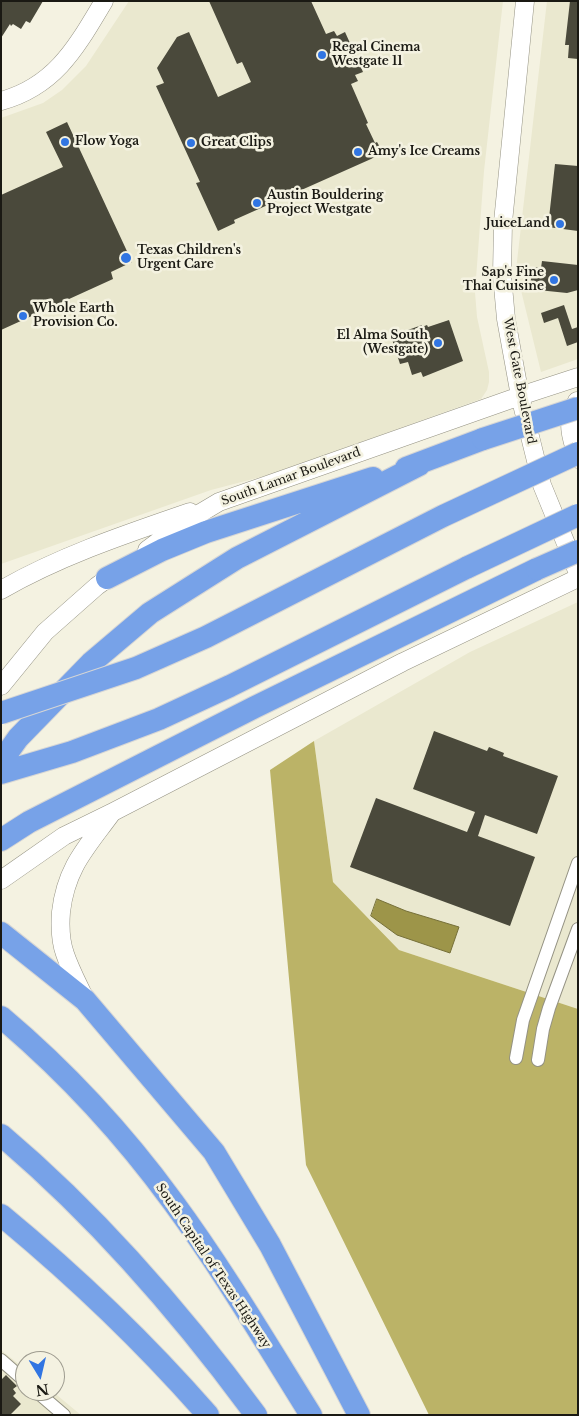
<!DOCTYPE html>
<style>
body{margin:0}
#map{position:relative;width:579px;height:1416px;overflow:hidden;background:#f4f2e1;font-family:"Libre Baskerville",serif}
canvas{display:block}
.frame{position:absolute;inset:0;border:2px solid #1a1913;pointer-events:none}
.north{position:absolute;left:15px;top:1351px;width:50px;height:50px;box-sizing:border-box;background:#f4f2e1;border:1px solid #9d9b8f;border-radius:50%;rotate:171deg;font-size:14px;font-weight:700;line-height:20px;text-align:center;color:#1a1913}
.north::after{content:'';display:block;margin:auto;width:18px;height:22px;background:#3175e2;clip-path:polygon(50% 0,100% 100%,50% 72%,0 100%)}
</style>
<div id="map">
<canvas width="579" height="1416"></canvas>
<div class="frame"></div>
<div class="north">N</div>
</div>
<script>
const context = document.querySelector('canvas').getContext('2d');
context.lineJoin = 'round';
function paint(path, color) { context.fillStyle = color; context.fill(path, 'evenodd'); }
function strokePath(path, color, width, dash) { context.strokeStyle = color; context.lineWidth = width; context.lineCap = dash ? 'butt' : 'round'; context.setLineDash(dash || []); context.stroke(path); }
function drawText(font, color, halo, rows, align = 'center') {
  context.font = font + ' "Libre Baskerville",serif'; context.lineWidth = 5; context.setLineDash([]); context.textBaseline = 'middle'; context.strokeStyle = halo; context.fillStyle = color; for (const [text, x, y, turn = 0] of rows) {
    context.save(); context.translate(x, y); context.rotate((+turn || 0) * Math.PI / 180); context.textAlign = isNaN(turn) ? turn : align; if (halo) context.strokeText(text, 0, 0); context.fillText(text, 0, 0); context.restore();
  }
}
const built = new Path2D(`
 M 129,1 L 503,1 L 484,171 L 475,292 L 477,317 L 489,372 L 489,382 L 487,390 L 481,399 L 272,474 L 211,490 L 1,564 L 1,118 L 43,103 L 62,90 L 86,66 Z
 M 547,1 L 578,1 L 578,359 L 541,372 L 516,270 Z
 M 578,602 L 578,1009 L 399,950 L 333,882 L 314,741 L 470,652 Z
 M 1,1350 L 25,1369 L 25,1391 L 52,1391 L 81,1415 L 1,1415 Z`);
const forest = new Path2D(`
 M 314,741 L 333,882 L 399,950 L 578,1009 L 578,1415 L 429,1415 L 306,1165 L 270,770 Z`);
const water = new Path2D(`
 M 377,899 L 406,911 L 459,927 L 450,953 L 397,935 L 371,916 Z`);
const building = new Path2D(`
 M 1,1 L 43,1 L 30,23 L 26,21 L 21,29 L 13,24 L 11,26 L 10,24 L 1,38 Z
 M 209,1 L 311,1 L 326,34 L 334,31 L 337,36 L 345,32 L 363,72 L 355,75 L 358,81 L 351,84 L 368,123 L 366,124 L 375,143 L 377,142 L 382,151 L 379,152 L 380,154 L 371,159 L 234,220 L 235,223 L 218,231 L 196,183 L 200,182 L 156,86 L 164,83 L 157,68 L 177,37 L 189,32 L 218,97 L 251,82 L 242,62 L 237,64 Z
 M 570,1 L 578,1 L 578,59 L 568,58 L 569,45 L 565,45 Z
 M 67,122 L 132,262 L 111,272 L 113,279 L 1,330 L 1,195 L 63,167 L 46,132 Z
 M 555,164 L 578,166 L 578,231 L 548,227 Z
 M 542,261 L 578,265 L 578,290 L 567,293 L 538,290 L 539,286 L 530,285 L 533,267 L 541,268 Z
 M 564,305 L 572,329 L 578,327 L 578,342 L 567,346 L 558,318 L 544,323 L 541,313 Z
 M 449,320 L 463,361 L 423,377 L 421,372 L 412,375 L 408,362 L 400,364 L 391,336 L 422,325 L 422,327 L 427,325 L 428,327 Z
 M 434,731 L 487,751 L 489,747 L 504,753 L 503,756 L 558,776 L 537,834 L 485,815 L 478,836 L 535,857 L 510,926 L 350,867 L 376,798 L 467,832 L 475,812 L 413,789 Z
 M 6,1375 L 17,1386 L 13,1389 L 16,1393 L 13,1396 L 21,1404 L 10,1415 L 1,1415 L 1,1380 Z`);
const street = new Path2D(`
 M 516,1058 L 523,1020 L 578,863
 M 538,1060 L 543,1029 L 549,1008 L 578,929
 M 1,1360 L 25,1381
 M 36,1391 L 64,1415`);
const secondary = new Path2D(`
 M 525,1 L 503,222 L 502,275 L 506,319 L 520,396 L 542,485 L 578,573
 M 1,101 C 56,86 77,46 104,1
 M 577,401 C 565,421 571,438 578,459
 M 147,550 L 182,524 L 219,502 L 520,396 L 578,377
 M 1,590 C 60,556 126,534 190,512
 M 1,686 L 45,632 L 97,586 L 118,571
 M 1,880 L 64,836 L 113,812 L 403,662 L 578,578
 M 85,999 C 78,984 70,969 65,954 C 60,940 60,925 61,912 C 66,868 86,848 111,814`);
const highway = new Path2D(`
 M 406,468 L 483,439
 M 107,578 L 162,550 L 206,532 L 373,478
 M 1,762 L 18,738 L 91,663 L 150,613 L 237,558 L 419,465
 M 1,773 L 72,752 L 159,719 L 230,686 L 468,567
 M 1,840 L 29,822 L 255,707 L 537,569
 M 1,933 L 85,1000 L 214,1152 L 270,1245 L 359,1415
 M 1,1017 C 65,1071 124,1135 173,1202 C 223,1270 266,1343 311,1415
 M 1,1135 C 98,1217 181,1313 256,1415
 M 1,1215 C 75,1276 145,1343 208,1415`);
const highwayBridge = new Path2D(`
 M 483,439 L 578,408
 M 468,567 L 578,515
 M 537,569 L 578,551
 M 1,713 L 136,668 L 206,637 L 443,516 L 578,453`);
const markers = [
 [322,55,5,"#3175e2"],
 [65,142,5,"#3175e2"],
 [191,143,5,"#3175e2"],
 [358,152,5,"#3175e2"],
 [257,203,5,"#3175e2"],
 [560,224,5,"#3175e2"],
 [126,258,6,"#3175e2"],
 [554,280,5,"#3175e2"],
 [23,316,5,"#3175e2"],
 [438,343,5,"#3175e2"]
];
const poiNames = [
 ["Regal Cinema",332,48],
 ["Westgate 11",332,62],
 ["Flow Yoga",75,142],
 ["Great Clips",201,143],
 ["Amy's Ice Creams",368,152],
 ["Austin Bouldering",267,196],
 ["Project Westgate",267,210],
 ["JuiceLand",550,224,"right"],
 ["Texas Children's",137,251],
 ["Urgent Care",137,265],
 ["Sap's Fine",544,273,"right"],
 ["Thai Cuisine",544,287,"right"],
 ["Whole Earth",33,309],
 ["Provision Co.",33,323],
 ["El Alma South",428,336,"right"],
 ["(Westgate)",428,350,"right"]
];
const streetNames = [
 ["West Gate Boulevard",519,381,79],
 ["South Lamar Boulevard",291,477,-20],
 ["South Capital of Texas Highway",213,1266,56]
];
paint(built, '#eae8cf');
paint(forest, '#bbb367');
paint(water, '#9d9549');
strokePath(water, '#767039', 1);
paint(building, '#4a493b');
strokePath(street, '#949283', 14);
strokePath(secondary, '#949283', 19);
strokePath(highway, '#d6d6d5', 24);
strokePath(street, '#fff', 12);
strokePath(secondary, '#fff', 18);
strokePath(highway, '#77a2e8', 22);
strokePath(highwayBridge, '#d6d6d5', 24, []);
strokePath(highwayBridge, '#77a2e8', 22);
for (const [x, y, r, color] of markers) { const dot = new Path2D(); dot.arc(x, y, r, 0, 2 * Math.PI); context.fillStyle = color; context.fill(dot); strokePath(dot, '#f4f2e1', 2); }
drawText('bold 12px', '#1a1913', '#f4f2e1', poiNames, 'left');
drawText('12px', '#1a1913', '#f4f2e1', streetNames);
</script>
